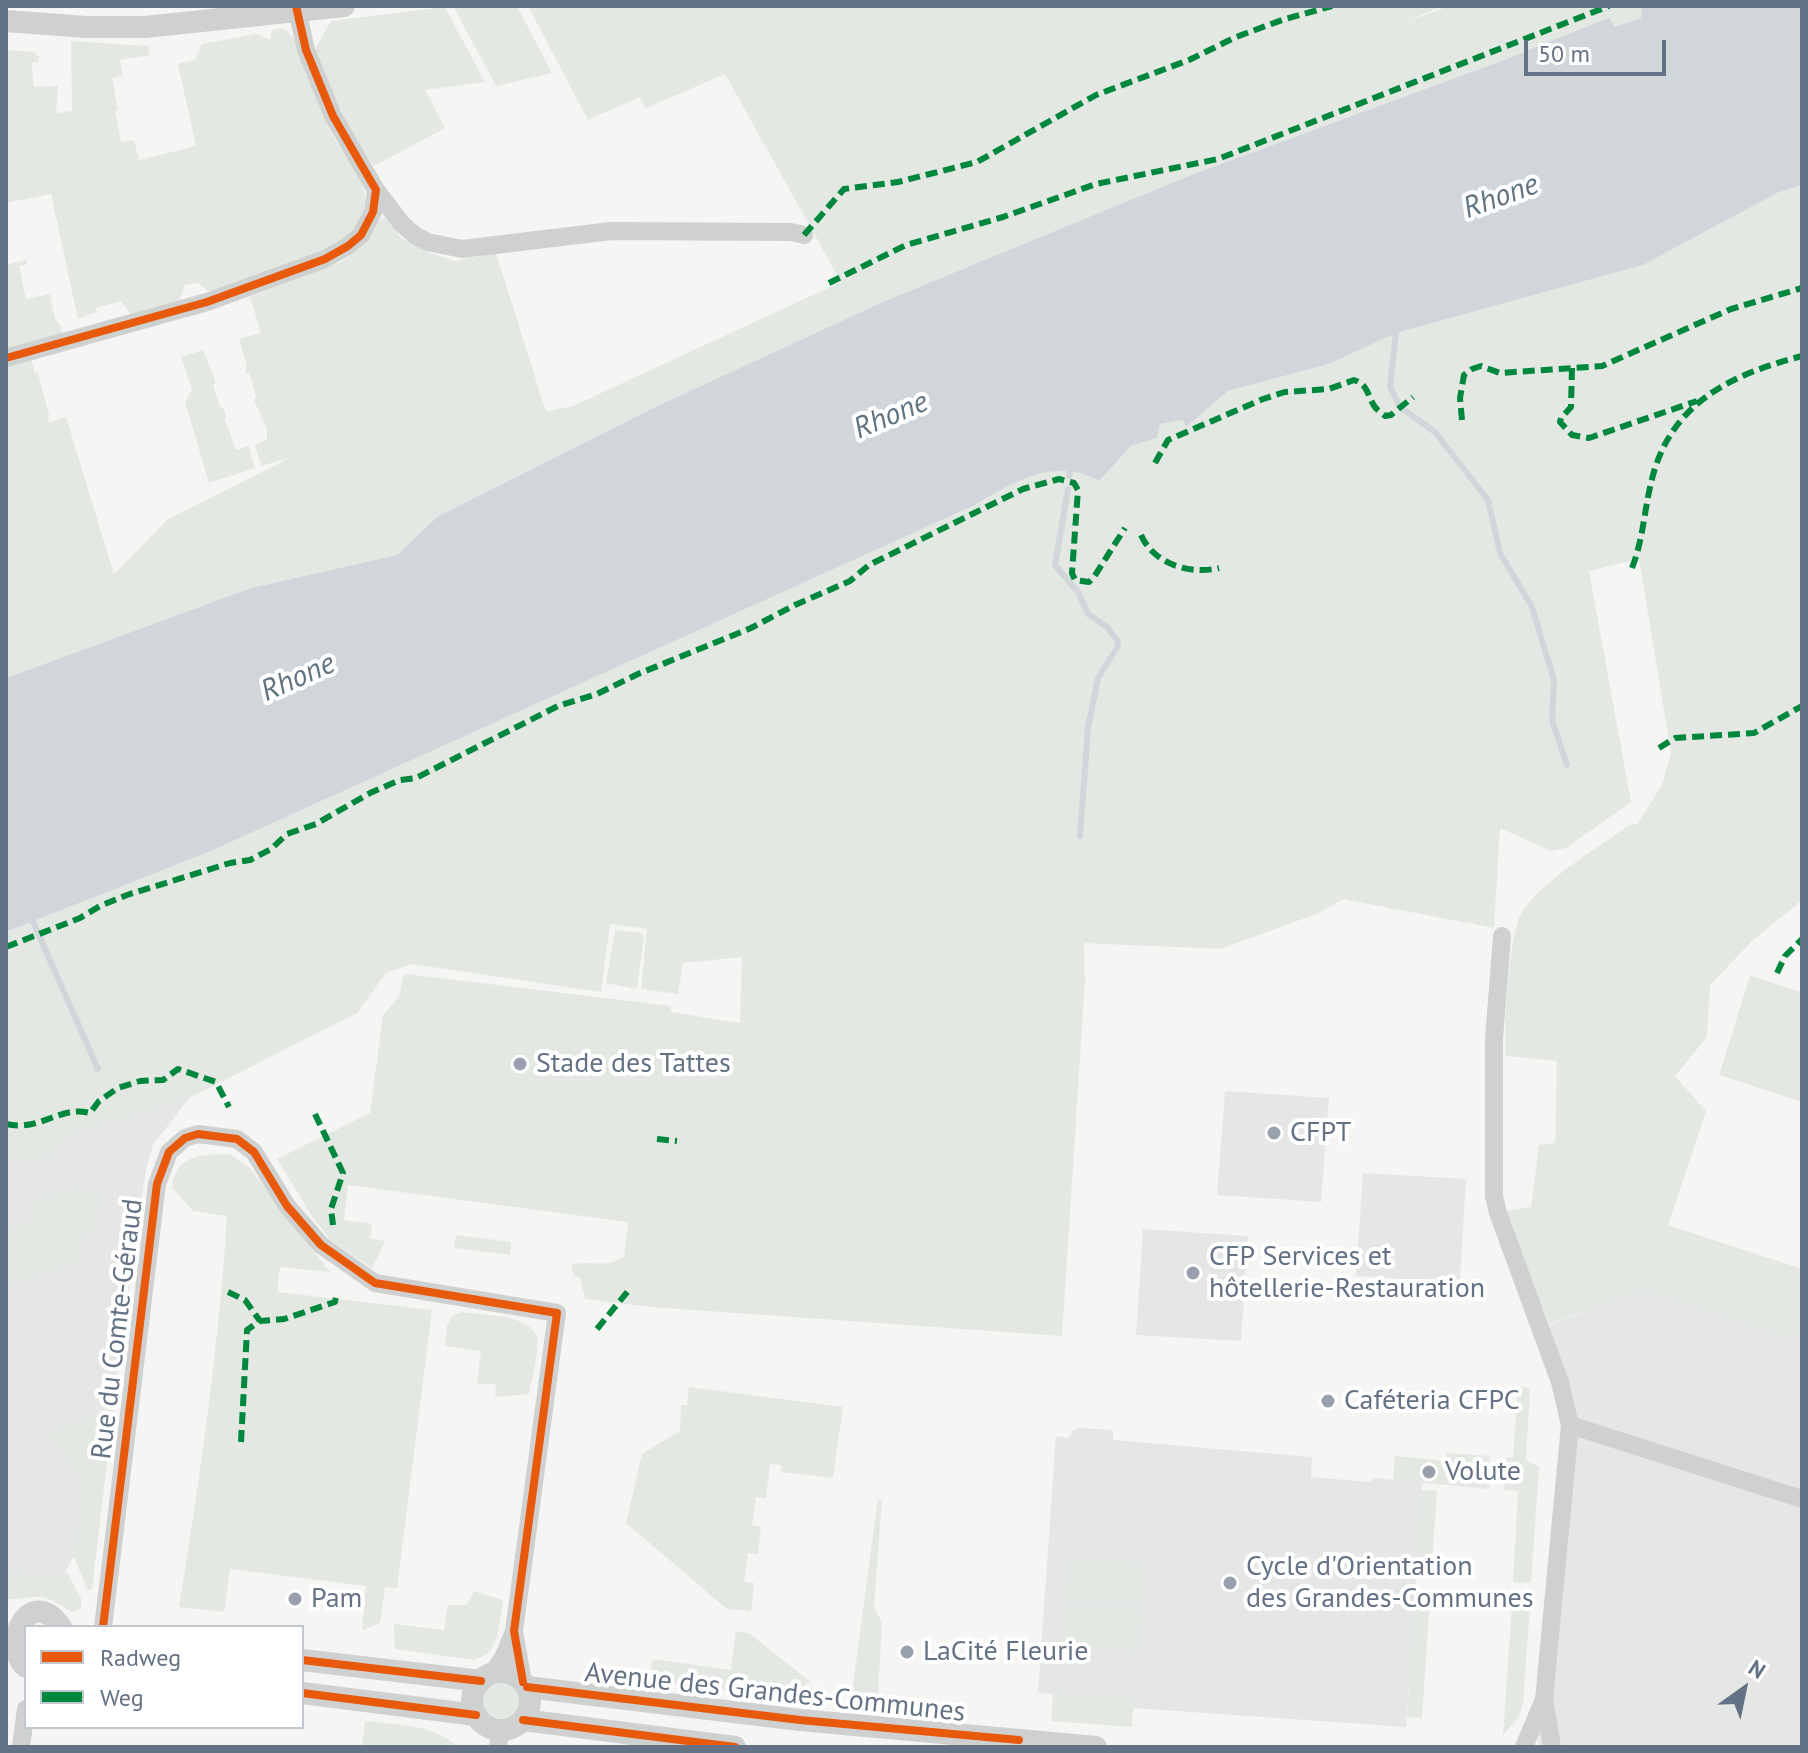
<!DOCTYPE html>
<meta charset="utf-8">
<style>
body{margin:0}
#map{position:relative;width:1808px;height:1753px;overflow:hidden;background:#f5f5f4;font-family:"PT Sans",sans-serif}
canvas{display:block}
.frame{position:absolute;inset:0;border:8px solid #647285;pointer-events:none}
.legend{position:absolute;left:24px;top:1625px;width:280px;height:104px;box-sizing:border-box;background:#fff;border:2px solid #c1c7ce;margin:0;padding:10px 14px;list-style:none;font-size:24px;color:#647285}
.legend li{display:flex;align-items:center;gap:16px;height:40px}
.legend b{width:40px;border:2px solid #c1c7ce}
.north{position:absolute;left:1704px;top:1649px;width:80px;height:80px;-webkit-text-stroke:6px #fff;paint-order:stroke;rotate:33deg;font-size:22px;font-weight:700;line-height:32px;text-align:center;color:#647285}
.north::after{content:'';display:block;margin:auto;width:28px;height:36px;background:#647285;clip-path:polygon(50% 0,100% 100%,50% 72%,0 100%)}
.scale{position:absolute;left:1524px;top:40px;width:142px;height:36px;box-sizing:border-box;border:4px solid #647285;border-top:0;padding-left:10px;font-size:24px;line-height:28px;white-space:nowrap;color:#647285;-webkit-text-stroke:6px #fff;paint-order:stroke}
</style>
<div id="map">
<canvas width="1808" height="1753"></canvas>
<div class="frame"></div>
<ul class="legend">
<li><b style="height:10px;background:#e8590c"></b>Radweg</li>
<li><b style="height:10px;background:#00873e"></b>Weg</li>
</ul>
<div class="north">N</div>
<div class="scale">50 m</div>
</div>
<script>
const context = document.querySelector('canvas').getContext('2d');
context.lineJoin = 'round';
function paint(path, color) { context.fillStyle = color; context.fill(path, 'evenodd'); }
function strokePath(path, color, width, dash) { context.strokeStyle = color; context.lineWidth = width; context.lineCap = dash ? 'butt' : 'round'; context.setLineDash(dash || []); context.stroke(path); }
function drawText(font, color, halo, rows, align = 'center') {
  context.font = font + ' "PT Sans",sans-serif'; context.lineWidth = 8; context.setLineDash([]); context.textBaseline = 'middle'; context.strokeStyle = halo; context.fillStyle = color; for (const [text, x, y, turn = 0] of rows) {
    context.save(); context.translate(x, y); context.rotate((+turn || 0) * Math.PI / 180); context.textAlign = isNaN(turn) ? turn : align; if (halo) context.strokeText(text, 0, 0); context.fillText(text, 0, 0); context.restore();
  }
}
const built = new Path2D(`
 M 1225,1091 L 1329,1098 L 1321,1202 L 1217,1195 Z
 M 189,1098 L 153,1145 L 146,1169 L 118,1370 L 105,1369 L 99,1416 L 83,1478 L 74,1556 L 62,1578 L 6,1571 L 6,1161 L 53,1155 L 68,1134 Z
 M 1363,1173 L 1466,1179 L 1460,1283 L 1356,1276 Z
 M 1143,1229 L 1248,1236 L 1241,1341 L 1136,1335 Z
 M 1640,1289 L 1802,1340 L 1802,1747 L 1550,1747 L 1538,1744 L 1570,1425 L 1541,1329 Z
 M 1078,1428 L 1113,1430 L 1113,1440 L 1312,1457 L 1311,1477 L 1368,1482 L 1376,1478 L 1422,1483 L 1406,1727 L 1133,1708 L 1133,1699 L 1038,1693 L 1056,1436 L 1069,1438 L 1072,1431 Z`);
const green = new Path2D(`
 M 453,6 L 517,6 L 552,73 L 496,86 Z
 M 528,6 L 1442,6 L 1403,23 L 1449,6 L 1651,6 L 1642,8 L 1642,18 L 1614,27 L 1610,17 L 1504,60 L 1191,175 L 885,301 L 653,408 L 437,517 L 397,555 L 251,588 L 6,678 L 6,367 L 31,359 L 35,373 L 38,373 L 49,415 L 48,423 L 66,417 L 114,574 L 168,519 L 292,457 L 261,466 L 255,445 L 267,440 L 267,430 L 254,400 L 256,396 L 249,373 L 246,374 L 246,362 L 239,339 L 261,333 L 250,297 L 343,261 L 366,243 L 379,220 L 387,217 L 400,237 L 428,252 L 455,261 L 496,253 L 546,412 L 573,406 L 841,282 L 725,74 L 646,108 L 640,97 L 588,120 Z
 M 445,7 L 485,82 L 425,90 L 445,128 L 374,166 L 352,134 L 314,51 L 331,21 Z
 M 282,28 C 301,35 311,83 318,102 C 323,115 329,129 336,141 C 346,158 363,175 365,195 C 367,208 361,225 351,234 C 320,262 251,279 211,293 L 198,283 L 185,285 L 178,303 L 132,316 L 121,301 L 95,308 L 96,312 L 78,319 L 51,194 L 6,203 L 6,50 L 35,52 L 39,57 L 38,62 L 31,62 L 34,87 L 58,86 L 56,113 L 72,111 L 71,41 L 148,46 L 150,55 L 120,60 L 123,75 L 112,78 L 118,110 L 115,111 L 121,142 L 134,140 L 139,160 L 196,146 L 178,64 L 195,60 L 202,44 L 257,34 L 270,40 L 272,30 Z
 M 1802,185 L 1802,900 L 1751,942 L 1710,985 L 1707,1037 L 1675,1076 L 1706,1111 L 1668,1225 L 1802,1269 L 1802,1340 L 1640,1289 L 1549,1325 L 1506,1211 L 1531,1207 L 1539,1145 L 1555,1143 L 1557,1061 L 1506,1056 C 1504,1026 1508,933 1523,910 C 1545,879 1598,848 1629,825 L 1637,824 L 1662,785 L 1671,753 L 1639,559 L 1589,571 L 1631,802 L 1566,848 L 1551,851 L 1500,828 L 1494,928 L 1343,899 L 1319,913 L 1220,949 L 1084,943 L 1085,981 L 1062,1336 L 651,1307 L 585,1299 L 580,1277 L 574,1276 L 571,1265 C 596,1259 599,1270 624,1257 L 628,1222 L 348,1185 L 344,1220 L 372,1224 L 370,1238 L 385,1241 L 372,1268 L 330,1240 L 312,1216 L 277,1159 L 370,1113 L 383,1015 L 399,997 L 403,977 L 406,974 L 671,1006 L 671,1012 L 740,1023 L 742,957 L 683,963 L 678,994 L 641,989 L 647,929 L 610,924 L 601,992 L 412,964 L 386,973 L 357,1013 L 189,1098 L 68,1134 L 53,1155 L 6,1161 L 6,932 L 211,851 L 975,505 C 1014,483 1055,456 1099,481 L 1131,446 L 1156,438 L 1160,424 L 1184,420 L 1187,426 L 1228,391 L 1329,364 L 1396,333 L 1643,265 L 1777,193 Z
 M 27,260 L 27,264 L 19,266 L 26,299 L 50,294 L 55,319 L 60,325 L 63,336 L 6,351 L 6,265 Z
 M 203,350 L 216,383 L 213,385 L 220,407 L 224,409 L 226,417 L 224,418 L 236,450 L 249,446 L 255,468 L 209,483 L 185,402 L 192,390 L 181,357 Z
 M 615,930 L 642,933 L 644,936 L 637,988 L 635,989 L 606,983 Z
 M 1750,976 L 1802,992 L 1802,1102 L 1719,1075 Z
 M 230,1154 L 249,1167 L 330,1272 L 280,1267 L 277,1292 L 432,1310 L 397,1588 L 385,1587 L 380,1623 L 362,1630 L 366,1586 L 230,1569 L 224,1612 L 179,1607 C 200,1478 219,1346 227,1216 L 193,1211 L 172,1188 C 176,1153 202,1155 230,1154 Z
 M 74,1189 L 100,1192 L 94,1234 L 81,1234 L 78,1255 L 81,1261 L 6,1286 L 7,1230 L 35,1220 L 29,1202 Z
 M 456,1235 L 511,1242 L 510,1255 L 454,1248 Z
 M 462,1312 C 481,1315 530,1314 537,1337 C 540,1349 531,1381 529,1394 L 495,1397 L 496,1384 L 477,1384 L 481,1351 L 445,1346 L 447,1326 L 452,1316 Z
 M 105,1369 L 118,1370 L 92,1589 L 87,1590 L 74,1556 L 83,1478 L 45,1432 L 99,1416 Z
 M 1518,1386 L 1530,1388 L 1526,1460 L 1539,1467 L 1531,1583 L 1513,1582 L 1518,1491 L 1503,1490 L 1506,1457 L 1513,1458 Z
 M 689,1387 L 843,1407 L 833,1478 L 781,1472 L 781,1465 L 770,1464 L 766,1498 L 756,1497 L 752,1525 L 761,1527 L 758,1554 L 748,1553 L 744,1582 L 754,1583 L 751,1611 L 727,1609 L 626,1523 L 642,1454 L 680,1431 L 681,1405 L 687,1405 Z
 M 1447,1453 L 1490,1456 L 1489,1489 L 1393,1480 L 1395,1456 L 1446,1461 Z
 M 1421,1490 L 1437,1491 L 1431,1576 L 1416,1575 Z
 M 878,1498 L 882,1500 L 874,1607 L 882,1622 L 878,1695 L 852,1693 Z
 M 1069,1559 L 1145,1564 L 1142,1605 L 1066,1599 Z
 M 6,1571 L 62,1578 L 66,1571 L 81,1598 L 81,1609 L 72,1612 C 60,1605 48,1595 34,1597 C 23,1598 16,1600 6,1599 Z
 M 474,1591 L 503,1600 L 497,1638 L 490,1652 L 475,1660 L 395,1649 L 394,1624 L 444,1630 L 448,1605 L 467,1605 Z
 M 1414,1598 L 1430,1599 L 1422,1718 L 1407,1717 Z
 M 1065,1604 L 1142,1610 L 1139,1651 L 1062,1645 Z
 M 1512,1605 L 1530,1606 L 1523,1703 L 1518,1718 L 1503,1735 Z
 M 736,1631 L 750,1634 L 812,1683 L 805,1682 L 806,1694 L 790,1698 L 661,1683 L 651,1669 L 653,1659 L 731,1670 Z
 M483 1701a18 18 0 1 1 36 0a18 18 0 1 1-36 0Z
 M 1053,1693 L 1134,1699 L 1132,1727 L 1051,1721 Z
 M 365,1721 C 400,1726 431,1723 458,1747 L 362,1747 Z`);
const water = new Path2D(`
 M 1651,6 L 1802,6 L 1802,185 L 1777,193 L 1643,265 L 1396,333 L 1329,364 L 1228,391 L 1186,427 L 1183,420 L 1160,424 L 1157,438 L 1131,446 L 1099,481 C 1055,456 1013,483 975,505 L 211,851 L 6,932 L 6,678 L 251,588 L 397,555 L 437,517 L 653,408 L 885,301 L 1191,175 L 1504,60 L 1610,17 L 1614,27 L 1641,18 L 1642,8 Z`);
const stream = new Path2D(`
 M 1396,333 L 1390,387 L 1400,407 L 1435,432 L 1488,500 L 1500,553 L 1532,607 L 1554,680 L 1552,720 L 1567,765
 M 1069,476 L 1070,471
 M 1068,489 L 1055,565 L 1078,592 L 1088,614 L 1107,627 L 1117,640 L 1118,646 L 1098,678 L 1088,728 L 1080,836
 M 30,915 L 98,1069`);
const minor = new Path2D(`
 M 376,190 L 402,224 L 416,236 L 428,242 L 462,249 L 611,231 L 791,232 L 804,235
 M 6,358 L 207,302 L 325,259 L 348,246 L 361,235 L 373,212 L 376,190 L 333,116 L 306,50 L 296,6
 M 1502,936 L 1494,1039 L 1494,1196 L 1498,1213 L 1560,1382 L 1570,1425
 M 103,1627 L 157,1184 L 169,1152 L 185,1138 L 198,1134 L 237,1139 L 254,1152 L 287,1206 L 321,1245 L 375,1283 L 557,1313 L 514,1631 L 523,1682
 M 492,1674 L 504,1656 L 513,1634
 M 21,1747 L 26,1709
 M 498,1747 L 500,1730
 M 1524,1747 L 1544,1699
 M 1552,1747 L 1544,1699 L 1570,1425 L 1802,1499`);
const tertiary = new Path2D(`
 M 6,21 L 86,27 L 145,27 L 344,6
 M 302,1660 L 481,1681
 M 26,1667 C 0,1644 31,1583 61,1627
 M472 1701a29 29 0 1 1 58 0a29 29 0 1 1-58 0Z
 M 527,1687 L 800,1720 L 1096,1747
 M 302,1693 L 476,1715
 M 523,1720 L 735,1747`);
const quiet = new Path2D(`
 M 804,235 L 844,189 L 898,182 L 977,162 L 1096,95 L 1189,60 L 1236,37 L 1282,20 L 1332,6
 M 829,283 L 906,245 L 1003,217 L 1096,184 L 1218,159 L 1609,6
 M 1572,368 L 1571,407 L 1561,418 L 1560,422 L 1572,435 L 1589,438 L 1697,401
 M 1462,420 L 1460,398 L 1464,375 L 1472,369 L 1481,366 L 1500,373 L 1602,366 L 1731,309 L 1802,288
 M 1155,463 L 1168,440 L 1263,399 L 1285,392 L 1329,389 L 1354,380 C 1369,385 1367,396 1375,407 C 1377,410 1382,413 1385,416 L 1391,415 L 1413,397
 M 1141,535 C 1154,564 1189,575 1219,568
 M 1632,568 C 1643,540 1644,512 1651,483 C 1669,404 1729,375 1802,356
 M 1659,748 L 1675,738 L 1754,733 L 1802,706
 M 6,947 L 80,918 L 100,906 L 127,895 L 230,863 L 250,860 L 271,849 L 287,834 L 316,824 L 370,793 L 400,780 L 416,778 L 558,706 L 597,694 L 638,674 L 751,628 L 795,605 L 850,581 L 869,565 L 1023,489 L 1059,479 L 1074,483 L 1078,490 L 1072,573 L 1075,580 L 1089,582 L 1094,577 L 1125,528
 M 1777,973 L 1785,956 L 1802,939
 M 315,1114 L 343,1173 L 331,1209 L 333,1225
 M 6,1124 C 41,1132 59,1105 90,1113 L 99,1101 L 118,1088 L 140,1081 L 163,1080 L 178,1069 L 216,1082 L 229,1107
 M 657,1139 L 677,1141
 M 228,1292 L 245,1300 L 260,1321
 M 597,1329 L 628,1291
 M 241,1442 L 247,1330 L 260,1321 L 284,1319 L 335,1302 L 337,1292`);
const cycleway = new Path2D(`
 M 6,358 L 207,302 L 325,259 L 348,246 L 361,235 L 373,212 L 376,190 L 333,116 L 306,50 L 296,6
 M 103,1627 L 157,1184 L 169,1152 L 185,1138 L 198,1134 L 237,1139 L 254,1152 L 287,1206 L 321,1245 L 375,1283 L 557,1313 L 514,1631 L 523,1682
 M 302,1660 L 481,1681
 M 527,1687 L 800,1720 L 1019,1740
 M 302,1693 L 476,1715
 M 523,1720 L 735,1747`);
const markers = [
 [520,1064,8,"#97a0ac"],
 [1274,1133,8,"#97a0ac"],
 [1193,1273,8,"#97a0ac"],
 [1328,1401,8,"#97a0ac"],
 [1429,1472,8,"#97a0ac"],
 [1230,1583,8,"#97a0ac"],
 [295,1599,8,"#97a0ac"],
 [907,1652,8,"#97a0ac"]
];
const poiNames = [
 ["Stade des Tattes",536,1064],
 ["CFPT",1290,1133],
 ["CFP Services et",1209,1257],
 ["hôtellerie-Restauration",1209,1289],
 ["Caféteria CFPC",1344,1401],
 ["Volute",1445,1472],
 ["Cycle d'Orientation",1246,1567],
 ["des Grandes-Communes",1246,1599],
 ["Pam",311,1599],
 ["LaCité Fleurie",923,1652]
];
const streetNames = [
 ["Rue du Comte-Géraud",118,1329,-83],
 ["Avenue des Grandes-Communes",775,1693,6]
];
const waterNames = [
 ["Rhone",1501,197,-20],
 ["Rhone",891,416,-23],
 ["Rhone",298,678,-24]
];
paint(built, '#e5e7e6');
paint(green, '#e4e8e2');
paint(water, '#d1d6da');
strokePath(stream, '#d1d6da', 6);
strokePath(minor, '#cfd0d0', 18);
strokePath(tertiary, '#cfd0d0', 22);
strokePath(quiet, '#00873e', 6, [12, 6]);
strokePath(cycleway, '#e8590c', 8);
for (const [x, y, r, color] of markers) { const dot = new Path2D(); dot.arc(x, y, r, 0, 2 * Math.PI); context.fillStyle = color; context.fill(dot); strokePath(dot, '#fff', 3); }
drawText('28px', '#647285', '#fff', poiNames, 'left');
drawText('28px', '#647285', '#fff', streetNames);
drawText('italic 30px', '#607381', '#fff', waterNames);
</script>
